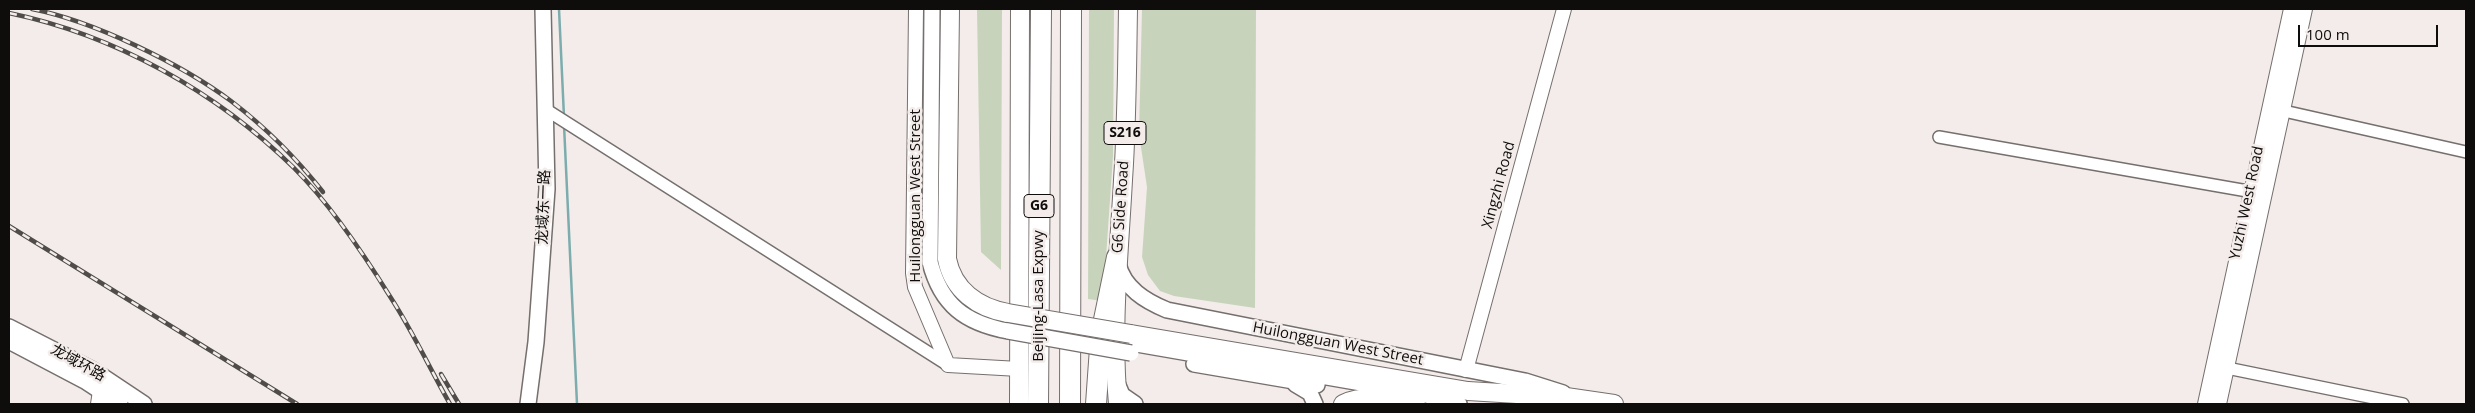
<!DOCTYPE html>
<meta charset="utf-8">
<style>
body{margin:0}
#map{position:relative;width:2475px;height:413px;overflow:hidden;background:#f3ecea;font-family:"Open Sans",sans-serif}
canvas{display:block}
.frame{position:absolute;inset:0;border:10px solid #0f0d0c;pointer-events:none}
.scale{position:absolute;left:2298px;top:25px;width:140px;height:22px;box-sizing:border-box;border:2px solid #0f0d0c;border-top:0;padding-left:6px;font-size:15px;line-height:18px;white-space:nowrap;color:#0f0d0c;-webkit-text-stroke:4px #f3ecea;paint-order:stroke}
</style>
<div id="map">
<canvas width="2475" height="413"></canvas>
<div class="frame"></div>
<div class="scale">100 m</div>
</div>
<script>
const context = document.querySelector('canvas').getContext('2d');
context.lineJoin = 'round';
function paint(path, color) { context.fillStyle = color; context.fill(path, 'evenodd'); }
function strokePath(path, color, width, dash) { context.strokeStyle = color; context.lineWidth = width; context.lineCap = dash ? 'butt' : 'round'; context.setLineDash(dash || []); context.stroke(path); }
function drawText(font, color, halo, rows, align = 'center') {
  context.font = font + ' "Open Sans","Noto Sans SC",sans-serif'; context.lineWidth = 5; context.setLineDash([]); context.textBaseline = 'middle'; context.strokeStyle = halo; context.fillStyle = color; for (const [text, x, y, turn = 0] of rows) {
    context.save(); context.translate(x, y); context.rotate((+turn || 0) * Math.PI / 180); context.textAlign = isNaN(turn) ? turn : align; if (halo) context.strokeText(text, 0, 0); context.fillText(text, 0, 0); context.restore();
  }
}
const green = new Path2D(`
 M 977,9 L 1002,9 L 1001,270 L 981,252 Z
 M 1089,9 L 1114,9 L 1113,156 L 1103,301 L 1088,299 Z
 M 1142,9 L 1256,9 L 1255,308 L 1174,296 L 1160,291 L 1148,275 L 1142,257 L 1147,187 L 1139,134 Z`);
const stream = new Path2D(`
 M 559,9 L 564,117
 M 564,125 L 577,404`);
const minor = new Path2D(`
 M 545,109 L 948,365
 M 2275,109 L 2466,152
 M 1939,137 L 2259,193
 M 2227,368 L 2403,404`);
const tertiary = new Path2D(`
 M 916,9 L 913,273 L 915,287 L 948,365 L 1019,369
 M 1466,370 L 1564,9
 M 98,404 L 100,391 L 105,382
 M 2205,404 L 2291,9
 M 2219,404 L 2305,9`);
const secondary = new Path2D(`
 M 932,9 L 930,262 C 941,305 965,323 1008,331
 M 1118,264 C 1124,288 1145,301 1167,310 L 1525,381 L 1563,393
 M 9,327 L 93,370 L 144,404
 M 9,341 L 85,381 L 120,404
 M 1131,343 L 1419,393 L 1459,404
 M 1194,364 L 1317,385
 M 1117,383 L 1122,395 L 1135,404
 M 1295,384 L 1310,393 L 1315,404
 M 528,404 L 536,342 L 547,189 L 543,9`);
const primary = new Path2D(`
 M 950,9 L 947,259 C 953,290 978,308 1008,313
 M 1131,334 L 1468,391 L 1566,397 L 1614,404
 M 1019,404 L 1020,9
 M 1118,404 C 1111,329 1119,255 1123,180 C 1127,123 1127,66 1128,9
 M 1343,404 C 1366,393 1392,400 1416,404`);
const motorway = new Path2D(`
 M 1038,404 L 1041,9
 M 1070,404 L 1071,9
 M 1096,404 L 1101,334 L 1117,257`);
const rail = new Path2D(`
 M 32,9 C 94,21 181,64 231,101 C 265,127 297,159 323,192
 M 9,13 C 115,35 217,92 294,168 C 329,203 365,256 391,298 C 413,332 430,369 450,404
 M 9,226 L 297,404
 M 441,374 L 459,404`);
const secondaryBridge = new Path2D(`
 M 1008,331 L 1131,353`);
const primaryBridge = new Path2D(`
 M 1008,313 L 1131,334`);
const shields = [
 [1125,133,42],
 [1039,206,30]
];
const shieldNames = [
 ["S216",1125,133],
 ["G6",1039,206]
];
const streetNames = [
 ["Xingzhi Road",1499,185,-75],
 ["Huilongguan West Street",916,196,-90],
 ["Yuzhi West Road",2247,203,-78],
 ["龙域东一路",544,207,-88],
 ["G6 Side Road",1121,207,-86],
 ["Beijing-Lasa Expwy",1039,296,-90],
 ["Huilongguan West Street",1338,344,11],
 ["龙域环路",78,363,29]
];
paint(green, '#c7d4bb');
strokePath(stream, '#7cacad', 2.5);
strokePath(minor, '#756f6d', 14);
strokePath(tertiary, '#756f6d', 16);
strokePath(secondary, '#756f6d', 18);
strokePath(primary, '#756f6d', 20);
strokePath(motorway, '#756f6d', 22);
strokePath(minor, '#fff', 11);
strokePath(tertiary, '#fff', 14);
strokePath(secondary, '#fff', 15);
strokePath(primary, '#fff', 18);
strokePath(motorway, '#fff', 20);
strokePath(rail, '#4f4c4a', 4.5);
strokePath(rail, '#f3ecea', 2.5, [8]);
strokePath(secondaryBridge, '#756f6d', 18, []);
strokePath(primaryBridge, '#756f6d', 20, []);
strokePath(secondaryBridge, '#fff', 15);
strokePath(primaryBridge, '#fff', 18);
for (const [x, y, w] of shields) { const box = new Path2D(); box.roundRect(x - w / 2, y - 11.5, w, 23, 4); context.fillStyle = '#f3ecea'; context.fill(box); strokePath(box, '#0f0d0c', 1); }
drawText('bold 14px', '#0f0d0c', null, shieldNames);
drawText('15px', '#0f0d0c', '#f3ecea', streetNames);
</script>
